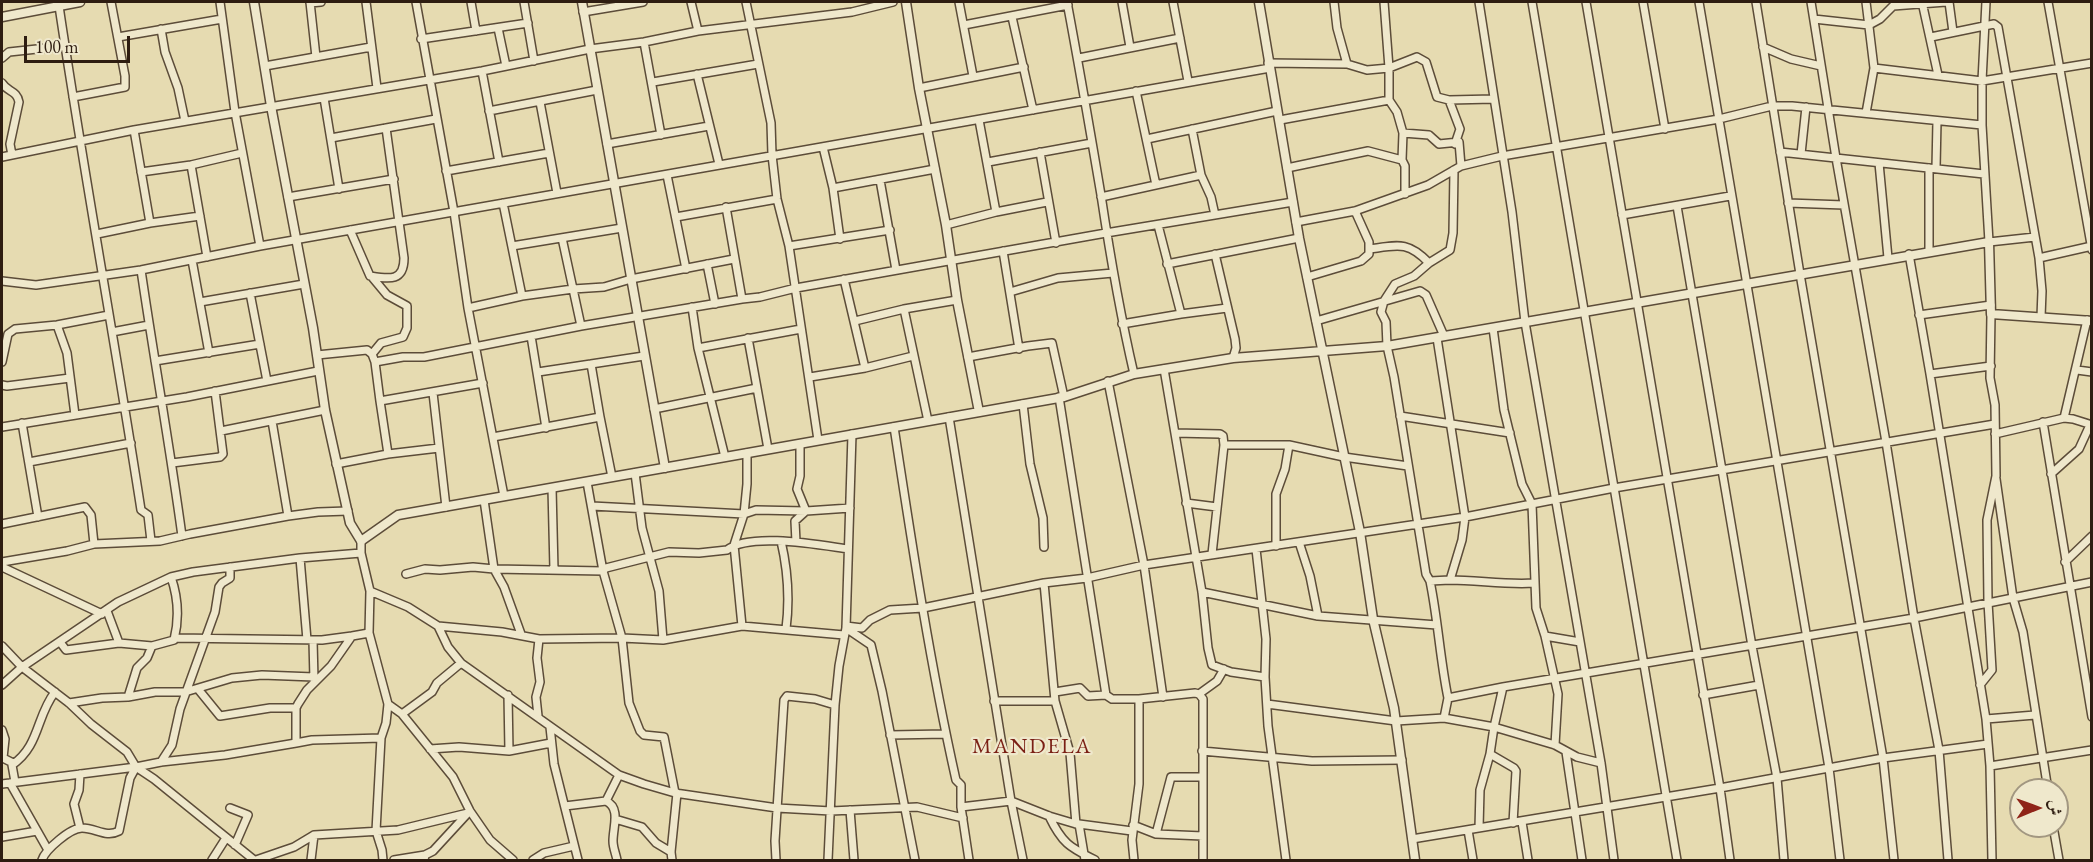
<!DOCTYPE html>
<meta charset="utf-8">
<style>
body{margin:0}
#map{position:relative;width:2093px;height:862px;overflow:hidden;background:#e6dbb1;font-family:"EB Garamond",Amiri,serif}
canvas{display:block}
.frame{position:absolute;inset:0;border:3px solid #2e1d11;pointer-events:none}
.north{position:absolute;left:2009px;top:778px;width:60px;height:60px;box-sizing:border-box;background:#efe8cc;border:2px solid #a29781;border-radius:50%;rotate:89deg;font-size:16px;font-weight:700;line-height:24px;text-align:center;color:#2e1d11}
.north::after{content:'';display:block;margin:auto;width:21px;height:27px;background:#8f2418;clip-path:polygon(50% 0,100% 100%,50% 72%,0 100%)}
.scale{position:absolute;left:24px;top:36px;width:106px;height:27px;box-sizing:border-box;border:3px solid #2e1d11;border-top:0;padding-left:8px;font-size:18px;line-height:21px;white-space:nowrap;color:#2e1d11;-webkit-text-stroke:4px #efe8cc;paint-order:stroke}
</style>
<div id="map">
<canvas width="2093" height="862"></canvas>
<div class="frame"></div>
<div class="north">ش</div>
<div class="scale">100 m</div>
</div>
<script>
const context = document.querySelector('canvas').getContext('2d');
context.lineJoin = 'round';
function strokePath(path, color, width, dash) { context.strokeStyle = color; context.lineWidth = width; context.lineCap = dash ? 'butt' : 'round'; context.setLineDash(dash || []); context.stroke(path); }
function drawText(font, color, halo, rows, align = 'center') {
  context.font = font + ' "EB Garamond",serif'; context.lineWidth = 4.5; context.setLineDash([]); context.textBaseline = 'middle'; context.strokeStyle = halo; context.fillStyle = color; for (const [text, x, y, turn = 0] of rows) {
    context.save(); context.translate(x, y); context.rotate((+turn || 0) * Math.PI / 180); context.textAlign = isNaN(turn) ? turn : align; if (halo) context.strokeText(text, 0, 0); context.fillText(text, 0, 0); context.restore();
  }
}
const minor = new Path2D(`
 M 220,2 L 235,112 L 260,246
 M 310,2 L 316,57
 M 366,2 L 377,88
 M 416,2 L 454,212 L 468,308 L 504,496
 M 471,2 L 476,31
 M 524,2 L 534,61
 M 691,2 L 698,31
 M 746,2 L 771,123 L 772,155 L 777,199 L 789,246 L 818,440
 M 959,2 L 973,76
 M 1067,2 C 1079,66 1090,130 1101,195 C 1110,255 1120,314 1134,374
 M 1122,2 L 1130,47
 M 1173,2 L 1188,81
 M 1334,2 L 1337,28 L 1347,64
 M 1479,2 L 1512,212 L 1525,322 L 1601,763 L 1614,860
 M 1532,2 L 1677,860
 M 1586,2 L 1720,788 L 1730,860
 M 1643,2 L 1665,129
 M 1699,2 L 1829,768 L 1840,860
 M 1756,2 L 1800,274 L 1883,758 L 1894,860
 M 1811,2 L 1836,158 L 1886,442 L 1914,618 L 1939,750 L 1948,860
 M 1866,2 L 1874,68
 M 1922,2 L 1938,75
 M 1949,2 L 1953,32
 M 1986,2 L 1982,81 L 1982,125 L 1989,242 L 2035,237
 M 2048,2 L 2092,250
 M 310,3 L 321,2
 M 59,6 C 84,174 115,342 141,510 L 148,515 L 151,541
 M 583,12 L 643,2
 M 1012,17 L 1033,110
 M 1814,19 L 1869,25 L 1880,19 L 1893,6 L 1946,2
 M 964,25 L 1068,5
 M 498,28 L 506,66
 M 161,29 L 165,52 L 178,88 L 185,121
 M 118,37 L 222,19
 M 1931,37 L 1994,24 L 1998,27 L 2039,258 L 2042,291 L 2041,317
 M 421,39 L 528,23
 M 644,42 L 661,135
 M 1763,47 L 1791,59 L 1821,66
 M 2,58 L 9,52 L 65,46
 M 1079,58 L 1180,38
 M 1268,63 L 1347,64 L 1367,70 L 1389,68 L 1417,57 L 1426,62 L 1437,97 L 1449,100 L 1494,99
 M 265,66 L 371,47
 M 482,71 L 499,162
 M 697,74 L 719,164
 M 653,82 L 758,64
 M 2,83 C 7,92 17,90 19,102 L 10,144 L 12,155
 M 919,88 L 1024,67
 M 1136,91 L 1156,185
 M 73,97 L 125,87 L 125,76 L 111,2
 M 324,98 L 339,189
 M 1389,100 L 1397,112 L 1403,133 L 1402,160 L 1405,166 L 1405,194
 M 1449,100 L 1460,129 L 1455,144
 M 540,102 L 557,193
 M 489,111 L 597,90
 M 1866,113 L 1874,68 L 1982,81 L 2092,63
 M 979,120 L 996,212
 M 1280,120 L 1389,100 L 1389,68 L 1384,2
 M 1192,129 L 1201,175 L 1211,197 L 1215,215
 M 1403,133 L 1429,135 L 1439,144 L 1459,142 L 1461,166
 M 331,138 L 436,119
 M 1147,139 L 1277,111
 M 607,144 L 709,126
 M 823,147 L 833,188 L 840,239
 M 1040,152 L 1056,243
 M 1780,152 L 1984,174
 M 1801,154 L 1806,107
 M 2,157 L 134,130 L 482,71 L 590,49 L 644,42 L 698,31 L 852,12 L 893,2
 M 988,162 L 1092,143
 M 1879,163 L 1888,258
 M 191,165 L 207,257
 M 1287,168 L 1368,151 L 1402,160
 M 1929,168 L 1929,251
 M 1936,168 L 1937,121
 M 446,171 L 549,153
 M 141,172 L 191,165 L 242,153
 M 667,175 L 686,269
 M 880,180 L 896,270
 M 833,188 L 935,169
 M 288,197 L 394,179
 M 1101,197 L 1201,175
 M 503,203 L 522,296
 M 1788,203 L 1844,205
 M 1677,206 L 1752,646 L 1777,778 L 1784,860
 M 1622,215 L 1730,196
 M 676,217 L 777,199
 M 1296,222 L 1355,211 L 1428,185 L 1461,166 L 1502,156 L 1719,119 L 1772,106 L 1792,106 L 1982,125
 M 150,223 L 200,216
 M 946,225 L 996,212 L 1047,202
 M 1158,225 L 1181,314
 M 350,230 L 370,276 C 389,279 404,282 404,258 L 386,128
 M 97,234 L 150,223 L 134,130
 M 512,246 L 622,228
 M 789,246 L 890,230
 M 1370,249 C 1398,245 1408,241 1429,263
 M 1003,251 L 1019,349
 M 1215,254 L 1235,339 L 1236,348 L 1233,358
 M 1909,254 L 1930,374
 M 2039,258 L 2092,246
 M 192,260 L 209,353
 M 707,264 L 715,304
 M 1167,264 L 1299,238
 M 141,270 C 154,359 170,447 182,536
 M 1307,277 L 1361,261 L 1369,254 L 1369,242 L 1355,211
 M 844,279 L 865,368
 M 2,281 L 36,285 L 141,270 L 260,246 L 1270,68
 M 1010,292 L 1058,278 L 1113,273
 M 250,293 L 267,381
 M 742,299 L 760,297 L 796,288 L 1106,233 L 1293,202
 M 200,302 L 304,284
 M 692,307 L 698,348 L 725,457
 M 468,308 L 522,296 L 573,289 L 604,287 L 631,279 L 734,259
 M 904,309 L 928,421
 M 1919,315 L 1991,305
 M 855,321 L 904,309 L 957,300
 M 1316,321 L 1420,291 L 1426,295 L 1444,336
 M 1122,324 L 1181,314 L 1227,308
 M 57,325 L 67,353 L 75,415
 M 581,326 L 742,299 L 726,207
 M 1493,328 L 1504,410 L 1522,484 L 1532,504 L 1536,608 L 1545,636 L 1580,642
 M 112,332 L 149,325
 M 531,336 L 546,428
 M 748,338 L 768,449
 M 1437,338 L 1465,517 L 1462,540 L 1450,580 L 1430,581 C 1438,620 1440,659 1448,698
 M 698,348 L 801,329
 M 372,354 L 381,343 L 403,337 L 407,328 L 407,306 L 387,295 L 372,277
 M 317,355 L 367,350 L 372,354 L 375,362 L 403,357 L 424,357 L 581,326 L 562,238
 M 968,357 L 1028,346 L 1052,343 L 1064,397
 M 155,361 L 260,344
 M 2,362 L 8,334 L 15,329 L 57,325 L 109,315
 M 375,362 L 380,401 L 483,383
 M 1991,366 L 1930,374 L 1986,719 L 1990,766 L 1992,860
 M 1164,369 L 1202,592 L 1208,648 L 1212,665 L 1231,672 L 1265,677
 M 2077,370 L 2092,372
 M 538,372 L 644,356
 M 810,377 L 865,368 L 913,356
 M 1108,381 L 1144,565 L 1163,697
 M 2,385 L 7,386 L 70,378
 M 433,393 L 446,507
 M 1059,397 L 1106,695 L 1112,699 L 1139,699 L 1195,693 L 1199,694 L 1203,699 L 1203,860
 M 380,401 L 388,454
 M 1023,404 L 1030,464 L 1043,518 L 1044,547
 M 654,409 L 757,388
 M 1400,416 L 1510,433
 M 600,417 L 612,477
 M 949,417 L 1011,801 L 1023,860
 M 2064,418 L 2087,320
 M 272,421 L 288,516
 M 2043,422 L 2092,717
 M 22,423 L 38,517
 M 2,427 L 187,397 L 318,371
 M 894,427 C 912,545 930,664 956,780 L 961,785 L 961,807 L 969,860
 M 221,431 L 325,410
 M 1175,433 L 1220,434 L 1223,436 L 1224,445 L 1212,554
 M 1995,434 L 2064,418 L 2073,419 L 2092,425
 M 493,437 L 600,417 L 591,364
 M 1224,445 L 1289,445 L 1344,457 L 1408,466
 M 29,462 L 131,443
 M 172,463 L 220,457 L 223,454 L 215,391
 M 336,464 L 388,454 L 439,448
 M 635,473 L 642,528 L 659,591 L 663,640
 M 2051,474 L 2079,449 L 2090,425
 M 1996,479 L 2013,598 L 2023,632 L 2048,790
 M 587,482 L 603,571 L 622,638 L 629,703 L 640,731 L 644,735 L 664,737 L 675,793
 M 552,488 L 554,570
 M 484,500 L 494,569 L 504,587 L 521,634
 M 1186,503 L 1217,507
 M 592,506 L 744,514 L 756,510 L 806,511 L 850,508
 M 2,524 L 85,507 L 91,515 L 94,544
 M 361,541 L 361,553 L 370,591 L 408,607 L 438,626 L 448,647 L 461,663 L 619,775 L 644,784 L 675,793 L 777,808 L 831,811 L 917,807 L 963,818
 M 781,541 C 788,571 790,598 786,629
 M 796,542 L 795,521 L 806,511 L 797,489 L 800,476 L 800,444
 M 1299,542 L 1310,576 L 1318,616
 M 1276,546 L 1276,494 L 1285,469 L 1289,445
 M 1256,549 L 1266,639 L 1265,677 L 1268,726 L 1286,860
 M 300,558 L 307,640
 M 2,562 L 67,551 L 94,544 L 160,541 L 190,534 L 288,516 L 318,512 L 348,511
 M 2065,562 L 2092,536
 M 2,567 L 102,614
 M 406,574 L 425,569 L 440,570 L 473,567 L 494,569 L 603,571 L 606,568 L 669,552 L 699,553 L 727,550 C 750,532 819,545 848,549
 M 1450,580 C 1478,580 1506,585 1534,583
 M 1430,581 L 1426,574 L 1394,377 L 1387,346 L 1386,322 L 1381,312 L 1384,301 L 1395,284 L 1414,276 L 1429,263 L 1450,250 L 1453,233 L 1454,170
 M 1044,583 L 1055,701 L 1070,753 L 1076,824 L 1079,824 L 1085,860
 M 370,591 L 369,633 L 388,704 L 386,723 L 381,738 L 376,831 L 382,850 L 383,860
 M 1202,592 L 1318,616 L 1437,625
 M 107,611 L 119,643
 M 438,626 L 502,632 L 539,639 L 622,638 L 663,640 L 742,626 L 844,635
 M 742,626 L 734,545 L 744,514 L 747,484 L 747,453
 M 846,626 L 862,628 L 870,620 L 890,610 L 923,608 L 1044,583 L 1087,578 L 1144,565 L 1465,517 L 1614,488 L 1995,424
 M 846,628 L 871,645 L 882,691 L 915,860
 M 1545,636 L 1558,694 L 1555,745
 M 175,638 L 322,640 L 352,636
 M 313,640 L 314,680
 M 60,642 L 66,650 L 119,643 L 152,646
 M 2,646 L 22,667 L 69,703 L 91,724 L 127,752 L 136,767 L 154,779 L 254,860
 M 2,685 L 22,667 L 118,602 L 171,577 L 193,572 L 300,558 L 361,553
 M 1980,685 L 1992,670 L 1988,602 L 1987,520 L 1996,476 L 1995,405 L 1990,378 L 1991,314
 M 198,689 L 220,716 L 270,708 L 296,708
 M 1055,692 L 1080,688 L 1088,696 L 1106,695
 M 1199,694 L 1217,681 L 1224,669
 M 508,695 L 509,751
 M 1703,695 L 1759,685
 M 128,697 L 137,668 L 147,658 L 152,646 L 174,640 C 179,620 178,597 171,577
 M 994,701 L 1055,701
 M 69,703 L 102,698 L 128,697 L 155,692 L 185,692 L 232,678 L 262,675 L 314,677
 M 388,704 L 402,714 L 453,777 L 470,811 L 490,840 L 513,860
 M 1267,704 L 1396,721 L 1444,718 L 1494,727 L 1555,745 L 1577,757 L 1601,763
 M 402,714 L 432,692 L 437,683 L 461,663
 M 538,716 L 536,697 L 540,682 L 537,658 L 539,639
 M 1444,718 L 1448,698 L 1503,687 L 1914,618 L 2092,582
 M 1986,719 L 2035,715
 M 550,727 L 554,764 L 578,860
 M 2,730 L 5,739 L 3,758 L 13,763
 M 890,735 L 946,734
 M 296,743 L 312,740 L 381,738
 M 430,749 L 459,747 L 509,751 L 551,743
 M 1202,751 L 1312,761 L 1402,760
 M 1566,752 L 1582,860
 M 1490,754 L 1514,768 L 1516,771 L 1513,823
 M 161,762 L 172,745 L 180,709 L 215,612 L 219,587 L 222,583 L 230,578 L 230,567
 M 1990,766 L 2092,750
 M 80,774 L 79,790 L 74,804 L 80,828
 M 15,782 L 12,765 C 40,746 36,716 55,692
 M 10,783 L 48,850
 M 2,784 L 136,767 L 161,762 L 225,755 L 296,743 L 296,708 L 298,704 L 307,690 L 331,666 L 352,636 L 369,633
 M 606,801 L 619,775
 M 1011,801 L 1049,816 L 1076,824
 M 565,806 L 606,801 C 621,808 613,827 613,841 C 613,848 616,854 617,860
 M 961,807 L 1011,801
 M 230,808 L 248,815 L 235,845
 M 850,810 L 854,860
 M 1049,816 C 1062,843 1069,847 1095,860
 M 615,819 L 642,827 L 656,843 L 671,852
 M 1522,822 L 1528,860
 M 1079,824 L 1132,831
 M 1133,825 L 1156,834 L 1203,836
 M 2053,826 L 2059,860
 M 1479,828 L 1480,790 L 1490,754 L 1494,727 L 1503,687
 M 1468,830 L 1473,860
 M 1156,834 L 1171,777 L 1203,777
 M 2,837 L 37,831
 M 1412,839 L 1720,788 L 1883,758 L 1988,744
 M 42,860 C 45,850 70,828 82,828 C 96,828 106,838 119,831 L 130,778 L 136,767
 M 212,860 L 226,838
 M 256,860 L 294,847 L 314,835 L 398,830 L 468,813
 M 311,860 L 314,835
 M 394,860 L 425,855
 M 424,860 L 425,855 L 433,851 L 468,813
 M 533,860 L 544,853 L 574,846
 M 672,860 L 671,852 L 677,793
 M 776,860 L 775,841 L 784,700 L 787,696 L 815,699 L 835,705
 M 828,860 L 835,705 L 839,666 L 846,628 L 852,434
 M 1134,860 L 1132,840 L 1139,784 L 1139,699`);
const tertiary = new Path2D(`
 M 254,2 L 271,106 L 313,328 L 325,410 L 350,523 L 361,541 L 398,515 L 1064,397 L 1134,374 L 1233,358 L 1387,346 L 1989,242 L 1991,314 L 2092,321
 M 582,2 L 665,468
 M 906,2 L 919,88 L 946,225 L 957,300 L 979,412
 M 1259,2 L 1299,238 L 1360,532 L 1373,619 L 1394,708 L 1415,860
 M 2,17 L 80,2`);
const neighbourhoodNames = [
 ["MANDELA",1032,747]
];
strokePath(minor, '#5c4c39', 10);
strokePath(tertiary, '#5c4c39', 11);
strokePath(minor, '#efe8cc', 7);
strokePath(tertiary, '#efe8cc', 8);
context.letterSpacing = '1.5px';
drawText('22px', '#7a1f14', '#efe8cc', neighbourhoodNames);
context.letterSpacing = '0px';
</script>
